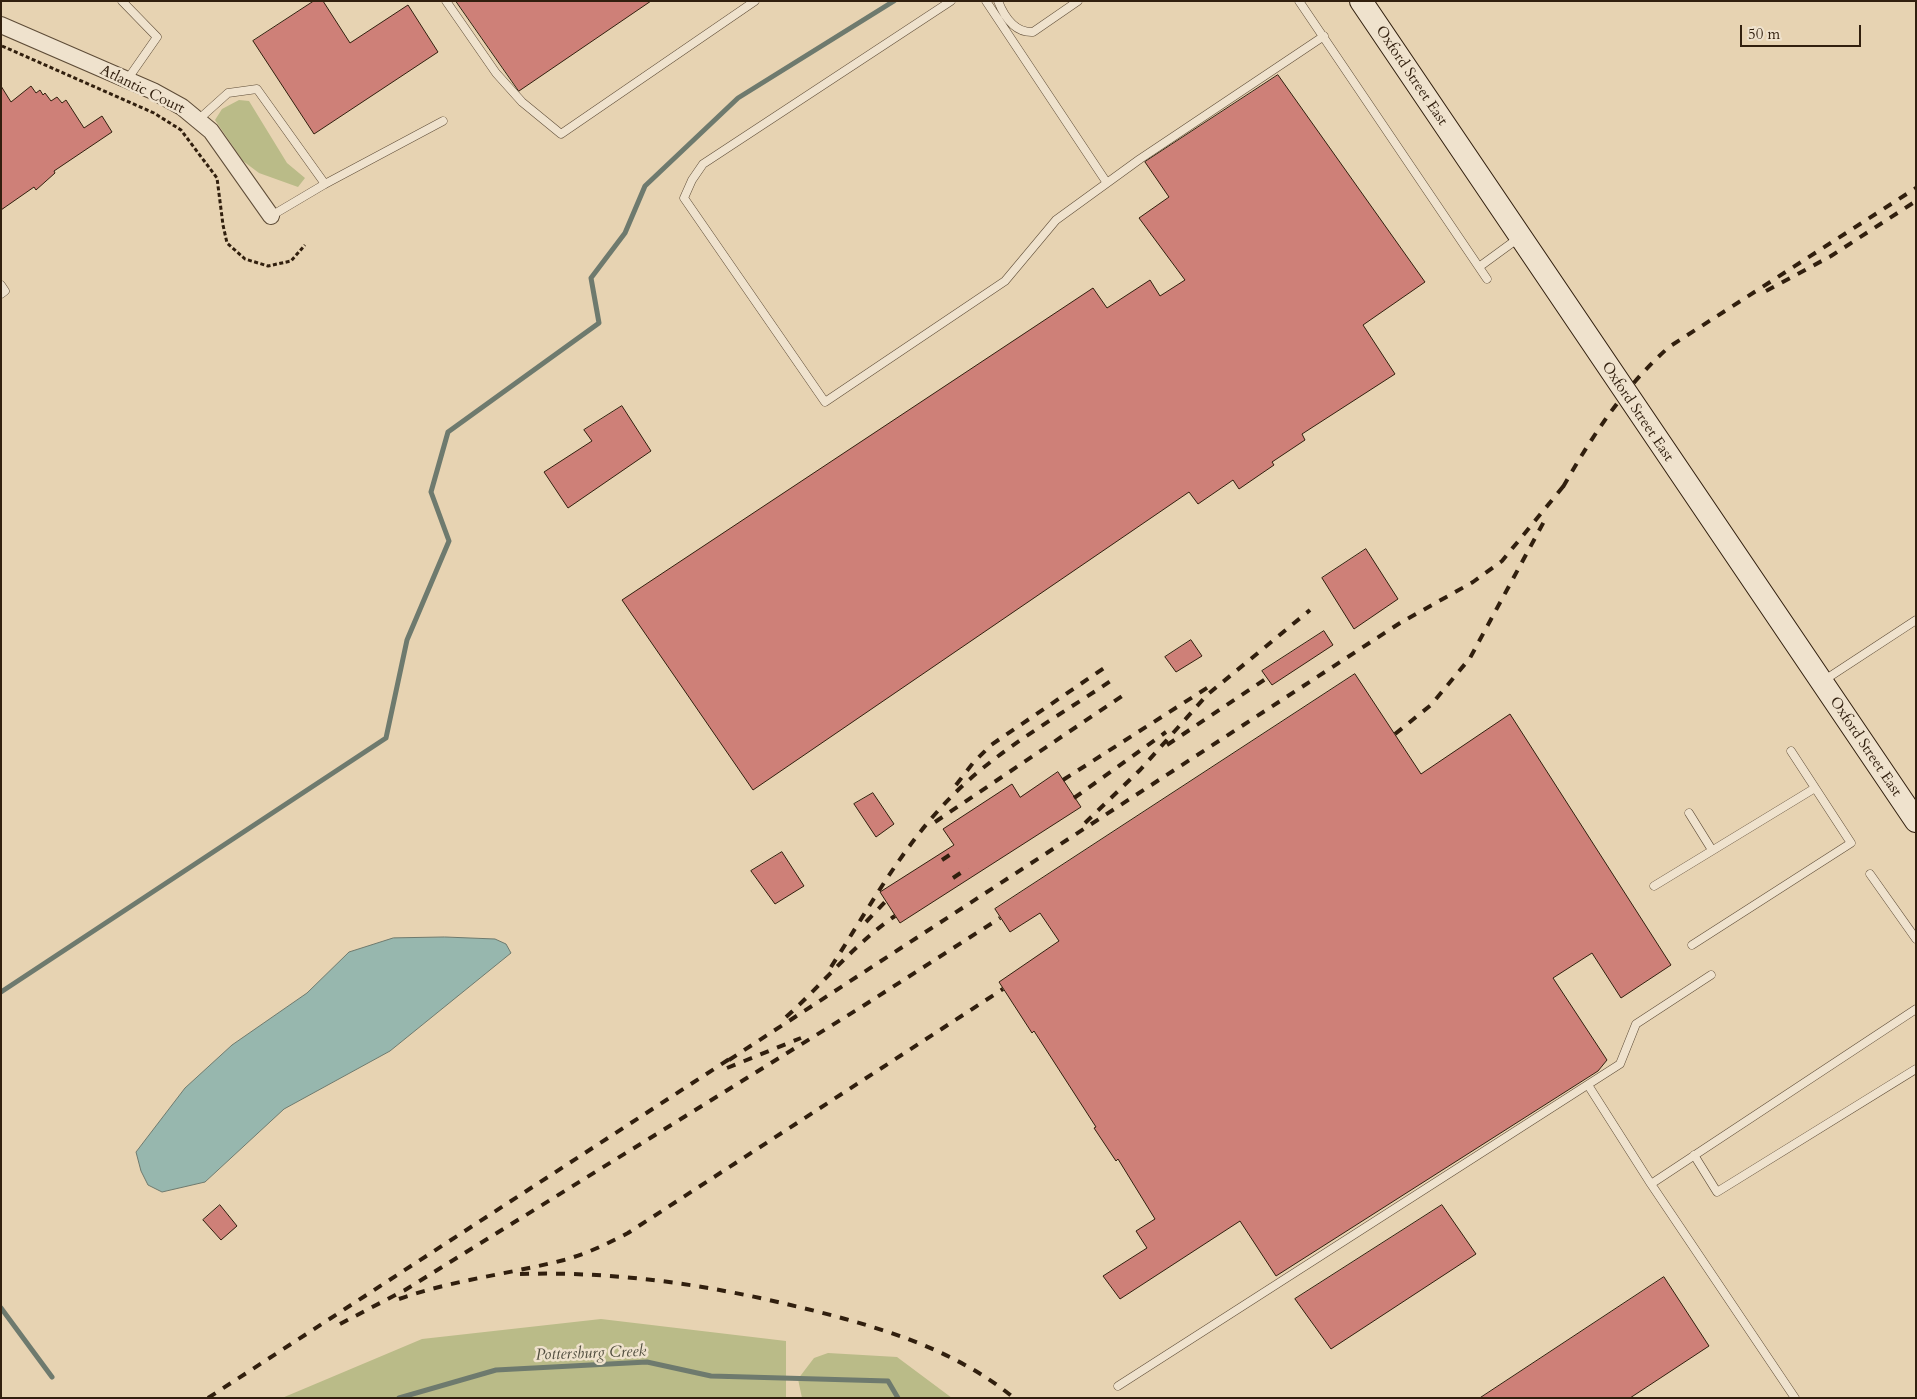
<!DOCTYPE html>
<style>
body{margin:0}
#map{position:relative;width:1917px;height:1399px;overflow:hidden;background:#e7d3b2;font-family:Cardo,serif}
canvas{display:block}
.frame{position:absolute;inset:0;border:2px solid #311f0e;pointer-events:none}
.scale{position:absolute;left:1740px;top:25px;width:121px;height:22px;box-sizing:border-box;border:2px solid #311f0e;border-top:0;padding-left:6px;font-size:15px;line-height:18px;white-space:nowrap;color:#311f0e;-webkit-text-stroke:4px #efe2cd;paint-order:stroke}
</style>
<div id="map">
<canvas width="1917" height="1399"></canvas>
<div class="frame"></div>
<div class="scale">50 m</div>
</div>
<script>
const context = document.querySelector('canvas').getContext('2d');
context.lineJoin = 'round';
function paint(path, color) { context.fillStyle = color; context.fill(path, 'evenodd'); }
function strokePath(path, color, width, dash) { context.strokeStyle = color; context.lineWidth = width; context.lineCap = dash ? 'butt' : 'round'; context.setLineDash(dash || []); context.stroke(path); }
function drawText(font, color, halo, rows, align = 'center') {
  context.font = font + ' Cardo,serif'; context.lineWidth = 5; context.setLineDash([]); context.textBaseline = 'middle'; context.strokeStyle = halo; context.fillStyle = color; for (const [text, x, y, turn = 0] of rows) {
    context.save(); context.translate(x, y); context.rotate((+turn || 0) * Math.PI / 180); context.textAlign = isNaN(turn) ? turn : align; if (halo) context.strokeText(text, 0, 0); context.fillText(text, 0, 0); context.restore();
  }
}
const green = new Path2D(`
 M 239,100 L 249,101 L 287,163 L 305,178 L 298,187 L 259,173 L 243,161 L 215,120 L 222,109 Z
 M 601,1319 L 786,1341 L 786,1398 L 282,1398 L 422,1339 Z
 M 828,1353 L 897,1357 L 952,1398 L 802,1398 L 798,1379 L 814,1358 Z`);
const water = new Path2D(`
 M 445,937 L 495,939 L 506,944 L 511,953 L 390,1051 L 284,1109 L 205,1182 L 162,1192 L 148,1185 L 141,1171 L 136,1152 L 185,1088 L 232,1045 L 307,993 L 349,952 L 393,938 Z`);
const stream = new Path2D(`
 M 1,992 L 386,738 L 407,640 L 449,541 L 431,492 L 448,432 L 599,323 L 591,278 L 625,233 L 645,186 L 738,98 L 894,1
 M 1,1308 L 52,1377
 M 399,1398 L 496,1370 L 647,1362 L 711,1376 L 888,1381 L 898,1398`);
const building = new Path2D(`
 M 314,1 L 323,1 L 350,43 L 408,5 L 438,52 L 314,134 L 253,41 Z
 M 456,1 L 651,1 L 519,91 Z
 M 1278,75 L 1425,282 L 1363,325 L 1395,374 L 1302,434 L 1305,440 L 1272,462 L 1274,465 L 1239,489 L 1233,480 L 1198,504 L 1189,492 L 753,790 L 622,600 L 1093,288 L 1107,308 L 1150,280 L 1160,296 L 1185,280 L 1139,218 L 1169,197 L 1145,162 Z
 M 1,86 L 11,102 L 31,86 L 36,93 L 40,90 L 43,95 L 45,93 L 51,101 L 57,97 L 62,103 L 66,100 L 84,128 L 102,116 L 112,132 L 54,171 L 55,173 L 36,190 L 34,187 L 1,210 Z
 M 622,406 L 651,451 L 568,508 L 544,472 L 592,441 L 584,430 Z
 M 1366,549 L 1398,599 L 1354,629 L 1322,578 Z
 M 1324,631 L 1333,645 L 1272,685 L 1262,671 Z
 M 1191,640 L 1202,656 L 1176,672 L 1165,657 Z
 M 1355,674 L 1421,774 L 1510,714 L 1671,965 L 1621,998 L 1592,953 L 1553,978 L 1607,1060 L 1598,1071 L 1276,1276 L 1240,1221 L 1120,1299 L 1103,1276 L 1147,1248 L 1136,1231 L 1155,1219 L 1118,1159 L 1116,1161 L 1094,1128 L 1096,1127 L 1034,1031 L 1032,1033 L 999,982 L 1059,941 L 1040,913 L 1010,932 L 995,909 Z
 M 1058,772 L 1081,807 L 900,923 L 880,892 L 954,845 L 943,829 L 1012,784 L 1020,797 Z
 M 873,793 L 894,824 L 876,837 L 854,804 Z
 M 782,852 L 804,886 L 775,904 L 751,871 Z
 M 220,1205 L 237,1226 L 221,1240 L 203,1220 Z
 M 1442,1205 L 1476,1254 L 1331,1349 L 1295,1299 Z
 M 1664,1277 L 1709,1346 L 1630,1398 L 1480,1398 Z`);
const path = new Path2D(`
 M 2,46 L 154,113 L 181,130 L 217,178 L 223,225 L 227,243 L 245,259 L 268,266 L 291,261 L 305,245`);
const lane = new Path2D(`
 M 122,1 L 157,37 L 127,80
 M 446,1 L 496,73 L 522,102 L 561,134 L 755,1
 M 951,1 L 703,164 L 692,180 L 684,198 L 825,402 L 1005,281 L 1056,220 L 1140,159 L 1324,36
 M 986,1 L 1107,183
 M 998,1 C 1004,16 1014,33 1033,32 L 1078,1
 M 1299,1 L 1487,279
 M 198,120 L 228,93 L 257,89 L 325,184
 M 271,216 L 325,184 L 443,121
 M 1479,267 L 1520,237
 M 1,285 L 5,291 L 1,294
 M 1823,681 L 1916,620
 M 1689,813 L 1712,850
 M 1870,874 L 1916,939
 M 1654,886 L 1815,788
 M 1692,945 L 1851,843 L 1791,751
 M 1588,1085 L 1651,1184 L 1795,1398
 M 1694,1155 L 1717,1192 L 1916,1069
 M 1651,1184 L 1916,1009
 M 1118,1386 L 1620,1064 L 1636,1024 L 1711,975`);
const street = new Path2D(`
 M 1,25 L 153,91 L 182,107 L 211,131 L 271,216`);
const secondary = new Path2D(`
 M 1361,1 L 1916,821`);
const rail = new Path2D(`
 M 1766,291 L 1831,256 L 1916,201
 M 1563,487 C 1592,436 1625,386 1669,347 L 1916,188
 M 1395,734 L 1431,705 L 1470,658 L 1547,516
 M 1167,745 L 1267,678
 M 1063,780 L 1210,686
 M 956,785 L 973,763 L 991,745 L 1104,668
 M 1074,798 L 1166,732
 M 935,822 L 1128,692
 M 1085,823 L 1140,770 L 1207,695 L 1310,610
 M 942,860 L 957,850
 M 953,878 L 968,868
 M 866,922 L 886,901
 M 831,967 C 869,908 903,845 952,796 C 997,750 1059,716 1112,680
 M 786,1017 C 823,984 854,944 895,916
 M 729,1060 L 1400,623 L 1473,582 L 1502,561 L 1566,483
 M 727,1068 L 801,1038
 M 520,1274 C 621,1271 717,1286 815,1311 C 886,1329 957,1351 1014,1398
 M 399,1299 C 453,1280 509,1274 564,1260 C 586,1254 607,1244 628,1233 L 1003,989
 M 340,1324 L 405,1290 L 863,1006 L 1000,918
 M 208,1398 L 734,1056`);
const streetNames = [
 ["Oxford Street East",1411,76,56],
 ["Atlantic Court",142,90,26],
 ["Oxford Street East",1637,412,56],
 ["Oxford Street East",1865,747,56]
];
const waterNames = [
 ["Pottersburg Creek",591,1354,-2]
];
paint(green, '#babb88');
paint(water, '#97b7ae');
strokePath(water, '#6e7a6e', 1);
strokePath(stream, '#6e7a6e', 5);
paint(building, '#ce8078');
strokePath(building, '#311f0e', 1);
strokePath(lane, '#5e4c37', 9);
strokePath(street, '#5e4c37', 18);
strokePath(secondary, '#311f0e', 24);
strokePath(path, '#311f0e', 3, [4, 2.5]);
strokePath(lane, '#efe2cd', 8);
strokePath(street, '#efe2cd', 16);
strokePath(secondary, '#efe2cd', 22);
strokePath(rail, '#311f0e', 4, [9, 9]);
drawText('15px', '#311f0e', '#efe2cd', streetNames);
drawText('italic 16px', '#504d3e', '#efe2cd', waterNames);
</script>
